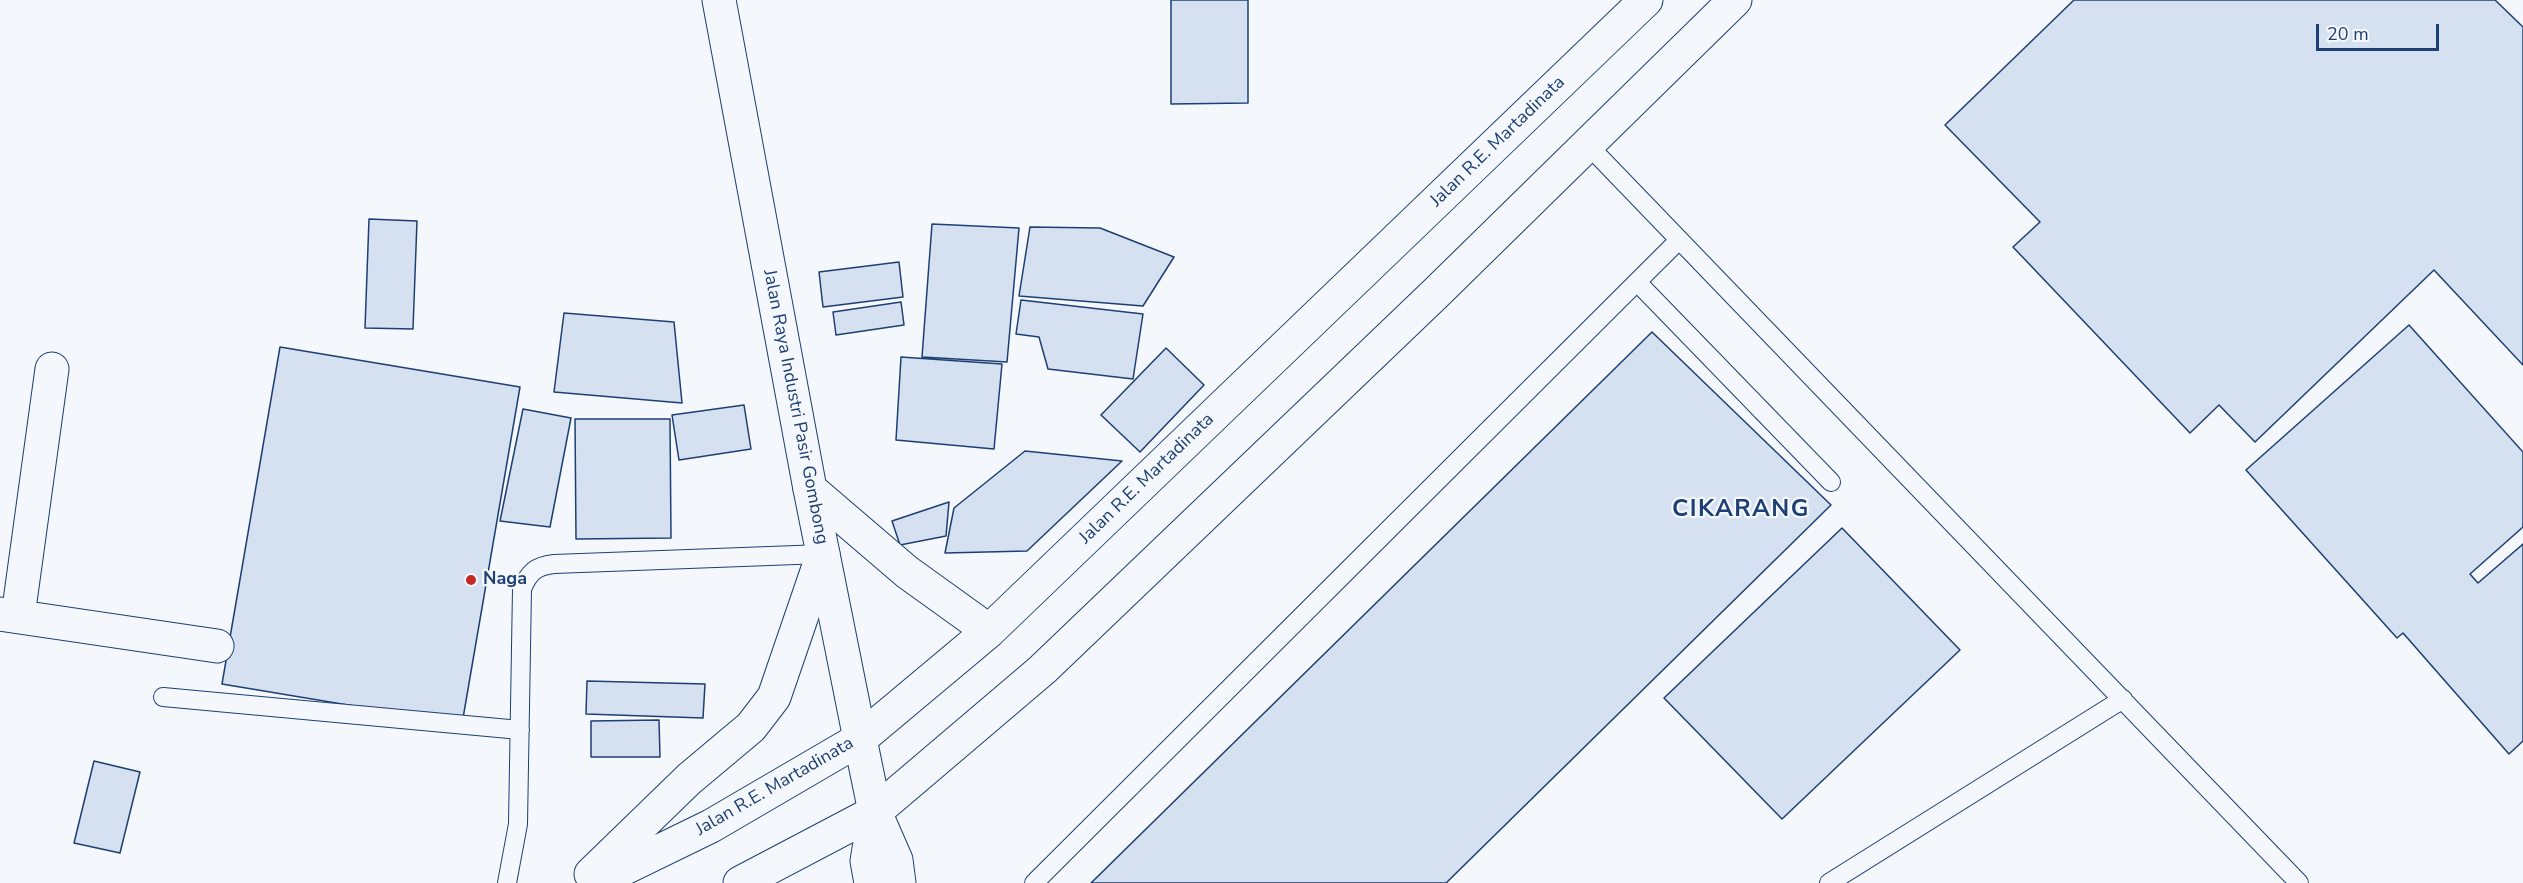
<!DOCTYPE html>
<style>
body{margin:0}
#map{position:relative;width:2523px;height:883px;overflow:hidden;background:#f4f7fb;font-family:"Nunito Sans",sans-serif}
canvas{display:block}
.scale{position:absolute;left:2316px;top:24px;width:123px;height:27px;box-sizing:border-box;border:3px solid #1d3f73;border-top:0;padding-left:8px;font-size:18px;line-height:21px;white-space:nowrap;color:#1d3f73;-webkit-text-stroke:4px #f4f7fb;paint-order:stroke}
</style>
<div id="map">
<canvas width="2523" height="883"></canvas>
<div class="scale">20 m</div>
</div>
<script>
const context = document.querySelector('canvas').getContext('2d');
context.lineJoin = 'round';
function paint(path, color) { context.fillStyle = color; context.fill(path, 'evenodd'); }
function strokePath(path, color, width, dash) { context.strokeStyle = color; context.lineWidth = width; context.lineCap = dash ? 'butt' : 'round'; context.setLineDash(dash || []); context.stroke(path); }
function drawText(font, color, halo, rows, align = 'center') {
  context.font = font + ' "Nunito Sans",sans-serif'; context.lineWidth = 4.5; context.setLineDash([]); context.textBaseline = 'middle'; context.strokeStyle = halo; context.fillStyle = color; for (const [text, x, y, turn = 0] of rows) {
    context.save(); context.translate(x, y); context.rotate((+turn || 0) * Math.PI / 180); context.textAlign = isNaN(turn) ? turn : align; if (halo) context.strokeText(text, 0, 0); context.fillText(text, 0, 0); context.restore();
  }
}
const building = new Path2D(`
 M 1171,0 L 1248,0 L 1248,103 L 1171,104 Z
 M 2074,0 L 2495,0 L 2523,27 L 2523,365 L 2434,270 L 2255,442 L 2219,405 L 2190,433 L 2013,247 L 2040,222 L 1945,125 Z
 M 369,219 L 417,221 L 413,329 L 365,328 Z
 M 932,224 L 1019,228 L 1007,362 L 922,357 Z
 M 1030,227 L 1100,228 L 1174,257 L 1143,306 L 1019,296 Z
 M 899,262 L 903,297 L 823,307 L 819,272 Z
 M 1021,300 L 1143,314 L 1133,379 L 1048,369 L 1039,337 L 1016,334 Z
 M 901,302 L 904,325 L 836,335 L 833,312 Z
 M 564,313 L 674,322 L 682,403 L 554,392 Z
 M 2409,325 L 2523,452 L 2523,527 L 2470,574 L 2478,583 L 2523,544 L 2523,741 L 2509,754 L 2403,633 L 2397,638 L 2246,470 Z
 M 1652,332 L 1831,505 L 1446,883 L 1091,883 Z
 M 280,347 L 520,387 L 462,724 L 222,684 Z
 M 1166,348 L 1204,385 L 1140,452 L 1101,415 Z
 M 901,357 L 1002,364 L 994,449 L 896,440 Z
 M 744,405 L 751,449 L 679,460 L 672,415 Z
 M 523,409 L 571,418 L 550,527 L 500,521 Z
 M 575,419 L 670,419 L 671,538 L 576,539 Z
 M 1025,451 L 1122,461 L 1027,551 L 945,553 L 954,508 Z
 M 949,502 L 946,536 L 900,545 L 892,521 Z
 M 1842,528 L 1960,650 L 1782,819 L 1664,698 Z
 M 587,681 L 705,684 L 703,718 L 586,714 Z
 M 659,720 L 660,757 L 591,757 L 591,721 Z
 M 94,761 L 140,772 L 120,853 L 74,843 Z`);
const lane = new Path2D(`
 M 1587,144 L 2299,883
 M 1638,283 L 1831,482
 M 163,697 L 520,730
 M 507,883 L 518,824 L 522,589 C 529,572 536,566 554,564 L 823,554
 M 1034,883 L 1679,240
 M 1829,883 L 2123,699`);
const street = new Path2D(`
 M 0,614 L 217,646
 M 18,616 L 52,369`);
const secondary = new Path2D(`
 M 719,0 L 810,489 L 860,739 L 875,812 L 896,860 L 899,883
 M 871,883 L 867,861 L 875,812`);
const highway = new Path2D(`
 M 810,489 L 907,572 L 989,631
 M 591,874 L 689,779 L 751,727 L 774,697 L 823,554
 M 594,883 L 711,826 L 860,739 L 989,631 L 1646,0
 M 740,883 L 875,812 L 1042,670 L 1435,294 L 1735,0`);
const markers = [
 [471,580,6,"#c62828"]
];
const streetNames = [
 ["Jalan R.E. Martadinata",1498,142,-44],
 ["Jalan Raya Industri Pasir Gombong",795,407,79],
 ["Jalan R.E. Martadinata",1147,479,-44],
 ["Jalan R.E. Martadinata",775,787,-30]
];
const poiNames = [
 ["Naga",483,580]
];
const districtNames = [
 ["CIKARANG",1741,510]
];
paint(building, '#d5e0f0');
strokePath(building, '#1d3f73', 1.5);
strokePath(lane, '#1d3f73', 20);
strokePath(street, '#1d3f73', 35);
strokePath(secondary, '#1d3f73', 35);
strokePath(highway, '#1d3f73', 35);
strokePath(lane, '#f4f7fb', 18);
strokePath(street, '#f4f7fb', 33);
strokePath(secondary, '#f4f7fb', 33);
strokePath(highway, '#f4f7fb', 33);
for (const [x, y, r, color] of markers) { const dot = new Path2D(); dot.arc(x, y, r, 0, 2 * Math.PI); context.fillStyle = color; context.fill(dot); strokePath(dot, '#f4f7fb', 2); }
drawText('18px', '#1d3f73', '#f4f7fb', streetNames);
drawText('bold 18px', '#1d3f73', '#f4f7fb', poiNames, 'left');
context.letterSpacing = '1.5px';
drawText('bold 24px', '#1d3f73', '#f4f7fb', districtNames);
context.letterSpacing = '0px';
</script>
